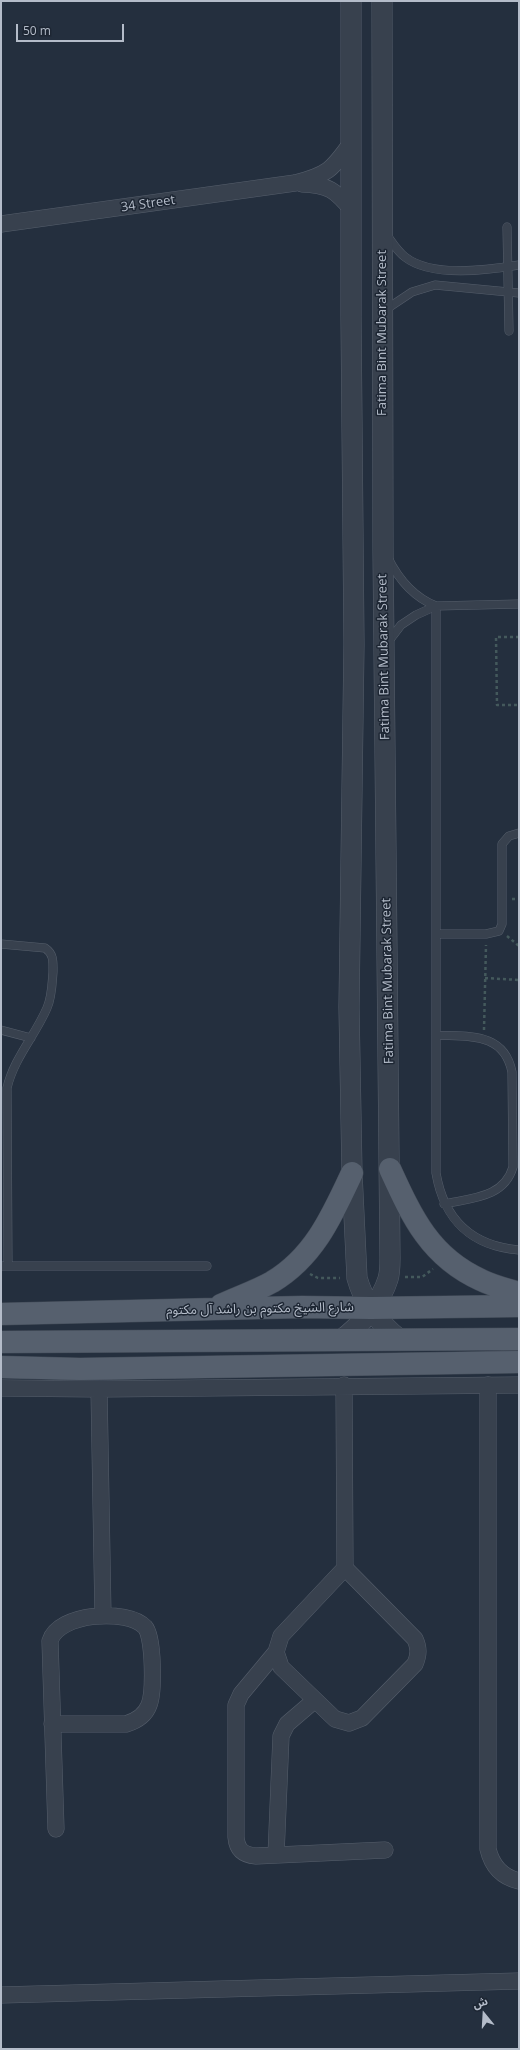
<!DOCTYPE html>
<meta charset="utf-8">
<style>
body{margin:0}
#map{position:relative;width:520px;height:2050px;overflow:hidden;background:#242f3e;font-family:"Open Sans","Noto Sans Arabic",sans-serif}
canvas{display:block}
.frame{position:absolute;inset:0;border:2px solid #b4bcc9;pointer-events:none}
.north{position:absolute;left:464px;top:1994px;width:40px;height:40px;-webkit-text-stroke:3px #1d2633;paint-order:stroke;rotate:342deg;font-size:11px;font-weight:700;line-height:16px;text-align:center;color:#b4bcc9}
.north::after{content:'';display:block;margin:auto;width:14px;height:18px;background:#b4bcc9;clip-path:polygon(50% 0,100% 100%,50% 72%,0 100%)}
.scale{position:absolute;left:16px;top:24px;width:108px;height:18px;box-sizing:border-box;border:2px solid #b4bcc9;border-top:0;padding-left:5px;font-size:12px;line-height:14px;white-space:nowrap;color:#b4bcc9;-webkit-text-stroke:3px #1d2633;paint-order:stroke}
</style>
<div id="map">
<canvas width="520" height="2050"></canvas>
<div class="frame"></div>
<div class="north">ش</div>
<div class="scale">50 m</div>
</div>
<script>
const context = document.querySelector('canvas').getContext('2d');
context.lineJoin = 'round';
function strokePath(path, color, width, dash) { context.strokeStyle = color; context.lineWidth = width; context.lineCap = dash ? 'butt' : 'round'; context.setLineDash(dash || []); context.stroke(path); }
function drawText(font, color, halo, rows, align = 'center') {
  context.font = font + ' "Open Sans","Noto Sans Arabic",sans-serif'; context.lineWidth = 3; context.setLineDash([]); context.textBaseline = 'middle'; context.strokeStyle = halo; context.fillStyle = color; for (const [text, x, y, turn = 0] of rows) {
    context.save(); context.translate(x, y); context.rotate((+turn || 0) * Math.PI / 180); context.textAlign = isNaN(turn) ? turn : align; if (halo) context.strokeText(text, 0, 0); context.fillText(text, 0, 0); context.restore();
  }
}
const path = new Path2D(`
 M 519,637 L 496,637 L 497,705 L 519,705
 M 512,899 L 519,899
 M 507,936 L 519,946
 M 485,978 L 519,980
 M 484,1030 L 486,945
 M 310,1274 L 318,1278 L 340,1278
 M 405,1277 L 422,1277 L 433,1269`);
const service = new Path2D(`
 M 507,227 L 509,331
 M 386,234 C 392,242 397,251 405,257 C 432,278 488,270 519,265
 M 385,310 L 412,292 L 435,285 L 519,293
 M 388,558 C 399,580 413,597 436,606
 M 436,606 L 436,1173 C 444,1220 472,1246 519,1250
 M 388,642 L 401,625 L 416,615 L 436,606 L 519,604
 M 436,934 L 486,934 L 499,931 L 502,924 L 502,844 L 509,836 L 519,833
 M 1,944 L 45,948 C 54,954 53,962 53,972 C 52,984 52,997 47,1008 C 35,1036 14,1058 7,1088 L 8,1266
 M 1,1030 L 31,1038
 M 436,1035 C 469,1037 504,1032 512,1072 L 513,1167 C 504,1198 471,1198 444,1204
 M 1,1266 L 207,1266`);
const minor = new Path2D(`
 M 302,184 C 329,185 335,190 352,210
 M 1,224 L 295,183 C 327,175 332,170 351,143
 M 344,1385 L 345,1568
 M 488,1385 L 488,1849 C 492,1866 502,1877 519,1881
 M 1,1388 L 99,1389 L 519,1385
 M 99,1389 L 103,1616
 M 345,1568 L 415,1639 C 419,1648 419,1654 415,1664 L 362,1718 L 349,1723 L 335,1719 L 281,1667 L 276,1652 L 281,1636 Z
 M 276,1652 L 241,1694 L 236,1705 L 236,1837 C 237,1850 243,1855 256,1856 L 385,1850
 M 52,1724 L 126,1724 C 136,1721 145,1716 149,1705 C 154,1693 154,1637 145,1627 C 127,1608 58,1613 50,1641 L 56,1829
 M 276,1855 L 281,1736 L 287,1724 L 315,1700
 M 1,1995 L 519,1981`);
const tertiary = new Path2D(`
 M 351,1 L 351,316 L 354,644 L 349,1007 L 352,1173 L 357,1278 C 364,1303 379,1323 399,1339
 M 341,1340 C 360,1326 381,1302 388,1279 C 390,1273 390,1264 390,1258 L 383,549 L 382,1`);
const primary = new Path2D(`
 M 390,1169 C 412,1217 430,1257 481,1280 C 493,1286 506,1289 519,1293
 M 221,1305 C 238,1297 256,1291 272,1282 C 314,1257 332,1216 352,1173
 M 1,1314 L 302,1307 L 371,1308 L 519,1306
 M 1,1342 L 519,1339
 M 1,1367 L 80,1369 L 519,1362`);
const streetNames = [
 ["34 Street",148,204,-8],
 ["Fatima Bint Mubarak Street",382,333,-90],
 ["Fatima Bint Mubarak Street",384,657,-91],
 ["Fatima Bint Mubarak Street",388,981,-91],
 ["شارع الشيخ مكتوم بن راشد آل مكتوم",260,1309,-1]
];
strokePath(service, '#565f6c', 9);
strokePath(minor, '#565f6c', 17);
strokePath(tertiary, '#565f6c', 21);
strokePath(primary, '#414a57', 23);
strokePath(path, '#44595c', 2.5, [3, 3]);
strokePath(service, '#38414e', 8);
strokePath(minor, '#38414e', 16);
strokePath(tertiary, '#38414e', 20);
strokePath(primary, '#56606e', 22);
drawText('13px', '#b4bcc9', '#1d2633', streetNames);
</script>
